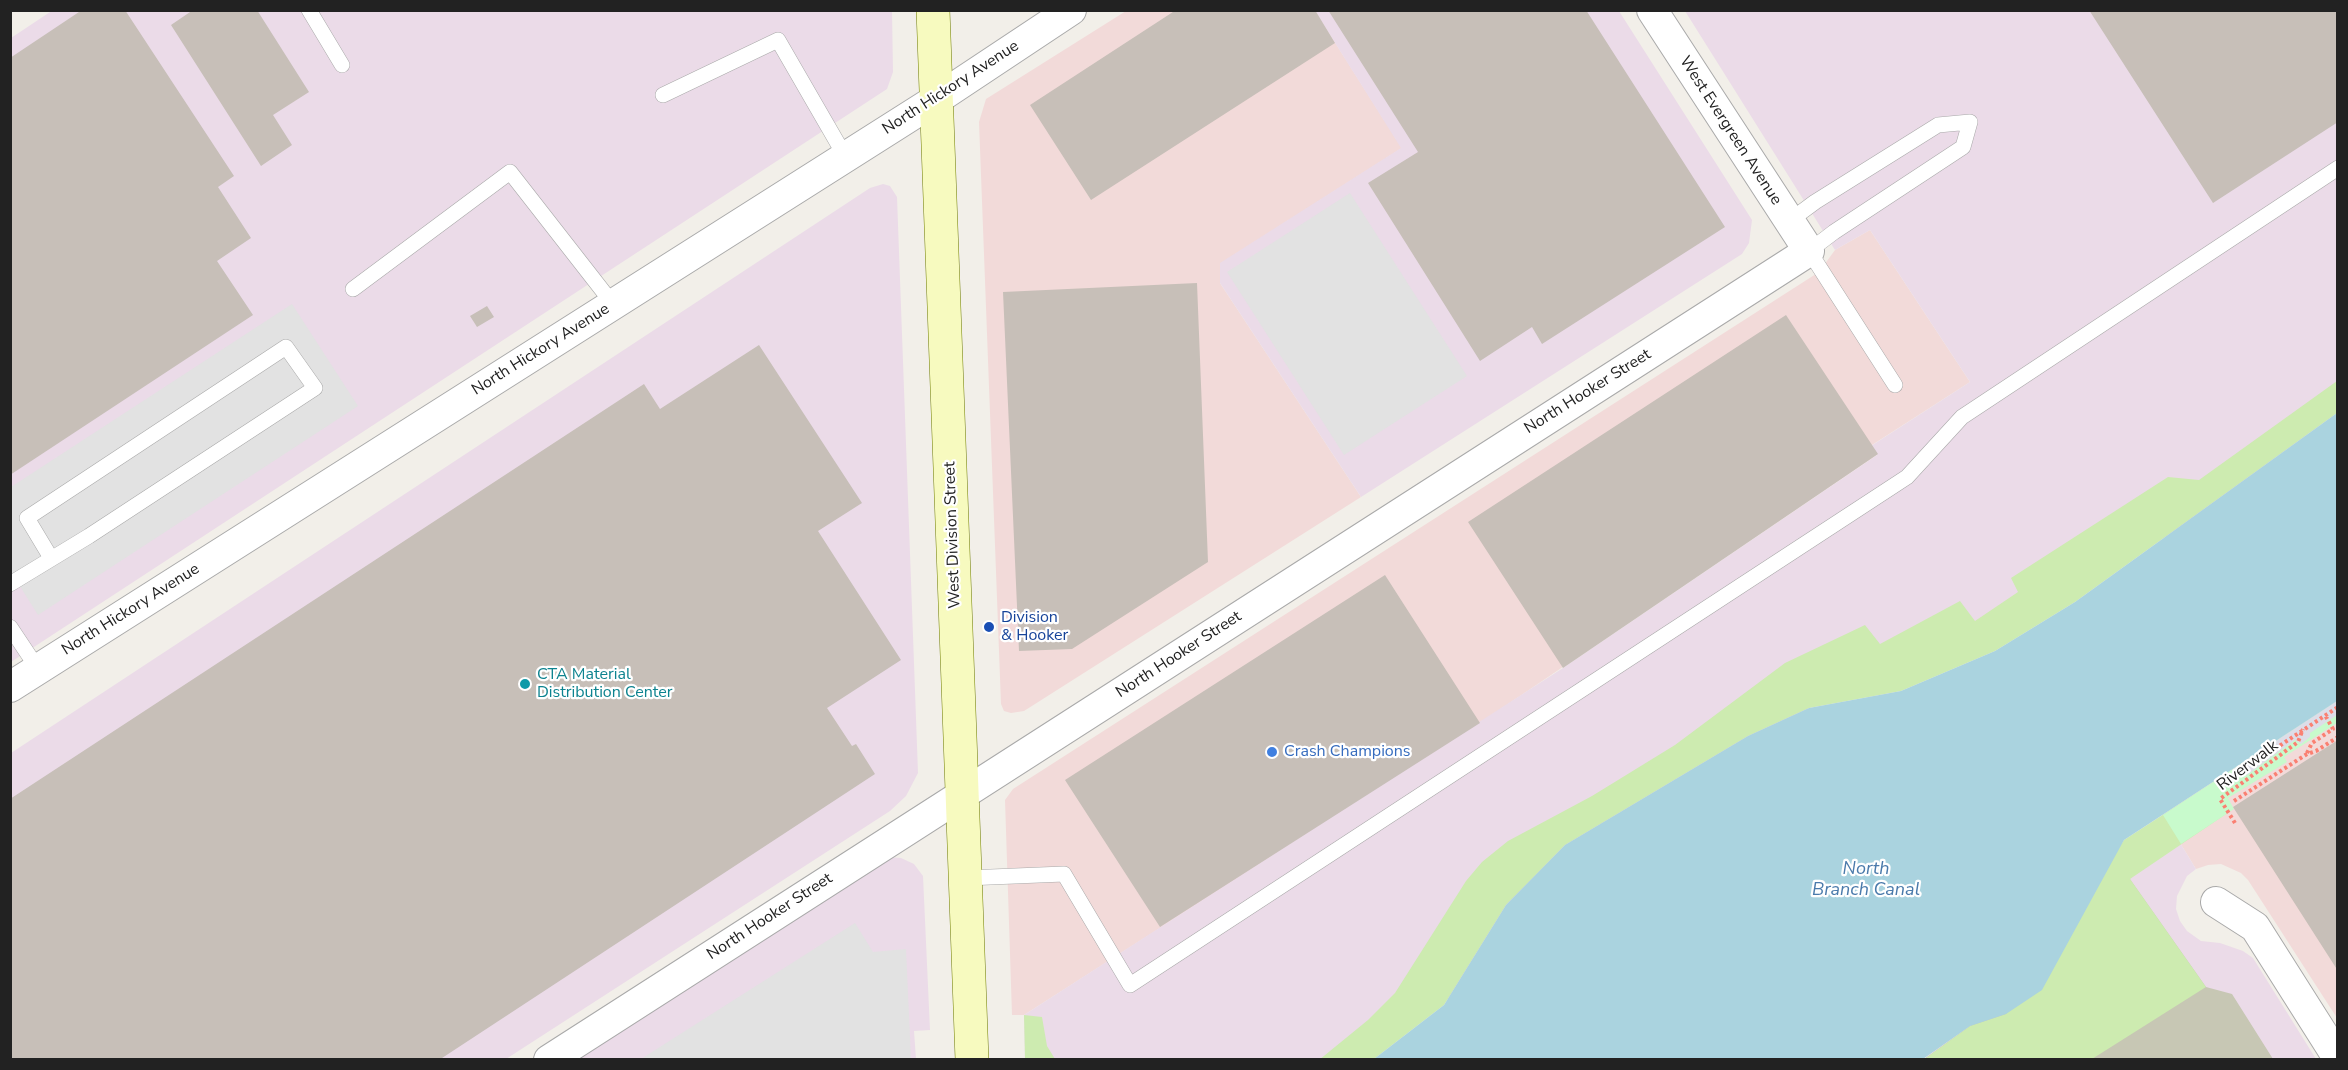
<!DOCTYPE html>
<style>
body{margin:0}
#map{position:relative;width:2348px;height:1070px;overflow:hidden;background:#f2efe9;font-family:"Nunito Sans",sans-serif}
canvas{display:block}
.frame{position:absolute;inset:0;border:12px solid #222;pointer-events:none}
</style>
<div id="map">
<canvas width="2348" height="1070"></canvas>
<div class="frame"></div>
</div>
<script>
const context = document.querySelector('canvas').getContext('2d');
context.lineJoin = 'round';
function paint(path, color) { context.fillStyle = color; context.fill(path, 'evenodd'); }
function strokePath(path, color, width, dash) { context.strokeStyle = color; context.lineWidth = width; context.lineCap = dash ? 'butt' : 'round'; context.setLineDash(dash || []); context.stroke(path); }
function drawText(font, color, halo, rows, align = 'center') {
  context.font = font + ' "Nunito Sans",sans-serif'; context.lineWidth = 4.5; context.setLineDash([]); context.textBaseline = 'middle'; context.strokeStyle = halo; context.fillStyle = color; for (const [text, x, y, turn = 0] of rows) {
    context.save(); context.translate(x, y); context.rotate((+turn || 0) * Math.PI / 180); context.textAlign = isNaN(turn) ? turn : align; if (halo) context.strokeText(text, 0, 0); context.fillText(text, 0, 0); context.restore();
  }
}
const commercial = new Path2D(`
 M 1126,11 L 1315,11 L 1402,148 L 1220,264 L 1220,283 L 1361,497 L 1024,711 L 1011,713 L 1004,711 L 1001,704 L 979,122 L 986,99 Z
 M 1870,230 L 1970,382 L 1872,445 L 1878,454 L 1480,723 L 1024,1015 L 1012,1015 L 1005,800 L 1013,789 L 1819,272 L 1835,250 Z
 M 2337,701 L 2337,1018 L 2248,880 L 2241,873 L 2221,864 L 2208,865 L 2196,869 L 2163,815 Z`);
const industrial = new Path2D(`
 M 53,10 L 892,11 L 893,72 L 887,89 L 11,662 L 11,38 Z
 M 1315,11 L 1619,11 L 1752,220 L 1749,243 L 1742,254 L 1361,497 L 1220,283 L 1220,263 L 1401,148 Z
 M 1685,11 L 2337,11 L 2337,413 L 2170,535 L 1809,708 L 1374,1059 L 1025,1059 L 1024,1015 L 1563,668 L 1877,455 L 1871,446 L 1970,382 L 1870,230 L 1835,250 Z
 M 883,184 L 890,186 L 897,197 L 918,773 L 906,796 L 890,811 L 506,1059 L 11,1060 L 11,753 L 870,188 Z
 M 2163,815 L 2196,869 L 2187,876 L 2177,896 L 2176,909 L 2180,921 L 2187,931 L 2201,941 L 2220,943 L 2243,951 L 2253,958 L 2316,1059 L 1923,1060 Z
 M 888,857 L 901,858 L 914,864 L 923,876 L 930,1030 L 914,1031 L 916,1059 L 568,1060 Z`);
const construction = new Path2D(`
 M 2115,858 L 2206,987 L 2232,994 L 2273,1059 L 1923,1060 L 1970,1026 Z`);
const grass = new Path2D(`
 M 2337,381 L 2337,413 L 2075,602 L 1995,651 L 1901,691 L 1809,708 L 1748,736 L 1565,845 L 1506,905 L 1444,1005 L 1374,1059 L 1319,1060 L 1368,1020 L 1395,993 L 1466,881 L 1482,862 L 1508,841 L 1592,796 L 1675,745 L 1785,663 L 1865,625 L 1880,644 L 1960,601 L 1975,621 L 2018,592 L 2011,578 L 2168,477 L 2199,480 Z
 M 2232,770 L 2240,772 L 2211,792 L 2226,814 L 2130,879 L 2206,987 L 2092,1059 L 1923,1060 L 1970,1026 L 2006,1014 L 2124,840 Z
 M 1024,1015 L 1042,1017 L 1047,1046 L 1055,1059 L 1025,1059 Z`);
const park = new Path2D(`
 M 2337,701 L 2337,723 L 2284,757 L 2287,762 L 2228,798 L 2234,809 L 2181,844 L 2163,815 Z`);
const parking = new Path2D(`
 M 1350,193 L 1467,376 L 1344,455 L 1227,272 Z
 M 292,304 L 358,406 L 38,615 L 11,572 L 11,487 Z
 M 855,923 L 873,952 L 906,949 L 911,1059 L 641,1059 Z`);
const plaza = new Path2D(`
 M 2337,701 L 2337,715 L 2310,733 L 2310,737 L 2301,744 L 2295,740 L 2247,775 L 2232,770 Z`);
const water = new Path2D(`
 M 2337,413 L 2337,701 L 2124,840 L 2042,990 L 2006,1014 L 1970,1026 L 1923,1059 L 1374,1059 L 1444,1005 L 1506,905 L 1565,845 L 1748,736 L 1809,708 L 1901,691 L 1995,651 L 2075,602 Z`);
const building = new Path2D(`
 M 82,10 L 125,10 L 234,176 L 218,187 L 251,238 L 217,261 L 253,315 L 10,475 L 10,58 Z
 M 193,10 L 257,10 L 309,92 L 273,115 L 292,145 L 261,166 L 171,25 Z
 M 1176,10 L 1315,10 L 1335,43 L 1091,200 L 1030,105 Z
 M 1328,10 L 1586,10 L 1725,227 L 1542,344 L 1532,327 L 1480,361 L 1368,183 L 1418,152 Z
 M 2089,10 L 2338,10 L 2338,122 L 2213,203 Z
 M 1197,283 L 1208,562 L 1072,649 L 1019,651 L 1003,292 Z
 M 487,306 L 494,317 L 477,327 L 470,316 Z
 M 1786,315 L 1878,454 L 1563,668 L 1468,522 Z
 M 759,345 L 862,503 L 818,531 L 901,660 L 827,708 L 852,746 L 856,744 L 875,774 L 439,1060 L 10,1060 L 10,799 L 644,384 L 660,409 Z
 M 1385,575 L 1480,723 L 1160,927 L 1065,780 Z
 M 2338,740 L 2338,971 L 2233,807 Z`);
const path = new Path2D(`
 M 2307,753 L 2312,743 L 2333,729 L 2325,715
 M 2240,772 L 2338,707
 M 2234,801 L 2307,754 L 2316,751 L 2338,737
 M 2235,823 L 2220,799 L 2298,742 L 2303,729`);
const service = new Path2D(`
 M 309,10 L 342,65
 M 663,95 L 778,40 L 845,156
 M 1788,222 L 1815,202 L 1938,125 L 1970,122 L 1963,147 L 1834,232 L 1809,251 L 1895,385
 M 353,289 L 510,172 L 613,304
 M 10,584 L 89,536 L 315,388 L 286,347 L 27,518 L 51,558
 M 10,627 L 38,669
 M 966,878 L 1064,874 L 1130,985 L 1907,477 L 1962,417 L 2338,168`);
const minor = new Path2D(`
 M 10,687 L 937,99 L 1071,10
 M 2216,902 L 2255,927 L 2338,1058
 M 549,1060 L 1809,251 L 1652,10`);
const secondary = new Path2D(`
 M 933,10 L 972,1060`);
const markers = [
 [989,627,6,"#1a4fb4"],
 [525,684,6,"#0f9aa8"],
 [1272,752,6,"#3f7fe0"]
];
const streetNames = [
 ["North Hickory Avenue",951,88,-33],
 ["West Evergreen Avenue",1730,131,57],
 ["North Hickory Avenue",541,350,-32],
 ["North Hooker Street",1588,392,-32],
 ["West Division Street",953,535,-92],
 ["North Hickory Avenue",131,610,-32],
 ["North Hooker Street",1179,655,-33],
 ["Riverwalk",2248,766,-37],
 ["North Hooker Street",770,917,-33]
];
const transitNames = [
 ["Division",1001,618],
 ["& Hooker",1001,636]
];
const cultureNames = [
 ["CTA Material",537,675],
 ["Distribution Center",537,693]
];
const shopNames = [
 ["Crash Champions",1284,752]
];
const waterNames = [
 ["North",1866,870],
 ["Branch Canal",1866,891]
];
paint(commercial, '#f2dad9');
paint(industrial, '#ebdbe8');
paint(construction, '#c7c7b4');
paint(grass, '#cdebb0');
paint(park, '#c8facc');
paint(parking, '#e2e2e2');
paint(plaza, '#dddde8');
paint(water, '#aad3df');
paint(building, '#c7bfb8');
strokePath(service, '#a9a9a9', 16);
strokePath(minor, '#a9a9a9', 32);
strokePath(secondary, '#707d05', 34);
strokePath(path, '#fa8072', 4, [3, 3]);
strokePath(service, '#fff', 15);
strokePath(minor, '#fff', 30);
strokePath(secondary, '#f7fabf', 33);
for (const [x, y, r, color] of markers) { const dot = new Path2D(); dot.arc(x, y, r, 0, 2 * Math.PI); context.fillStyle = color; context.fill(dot); strokePath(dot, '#fff', 2); }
drawText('16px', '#222', '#fff', streetNames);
drawText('16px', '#164399', '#fff', transitNames, 'left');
drawText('16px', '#0d838f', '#fff', cultureNames, 'left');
drawText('16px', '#366cbe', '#fff', shopNames, 'left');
drawText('italic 18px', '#4a7aab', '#fff', waterNames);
</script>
